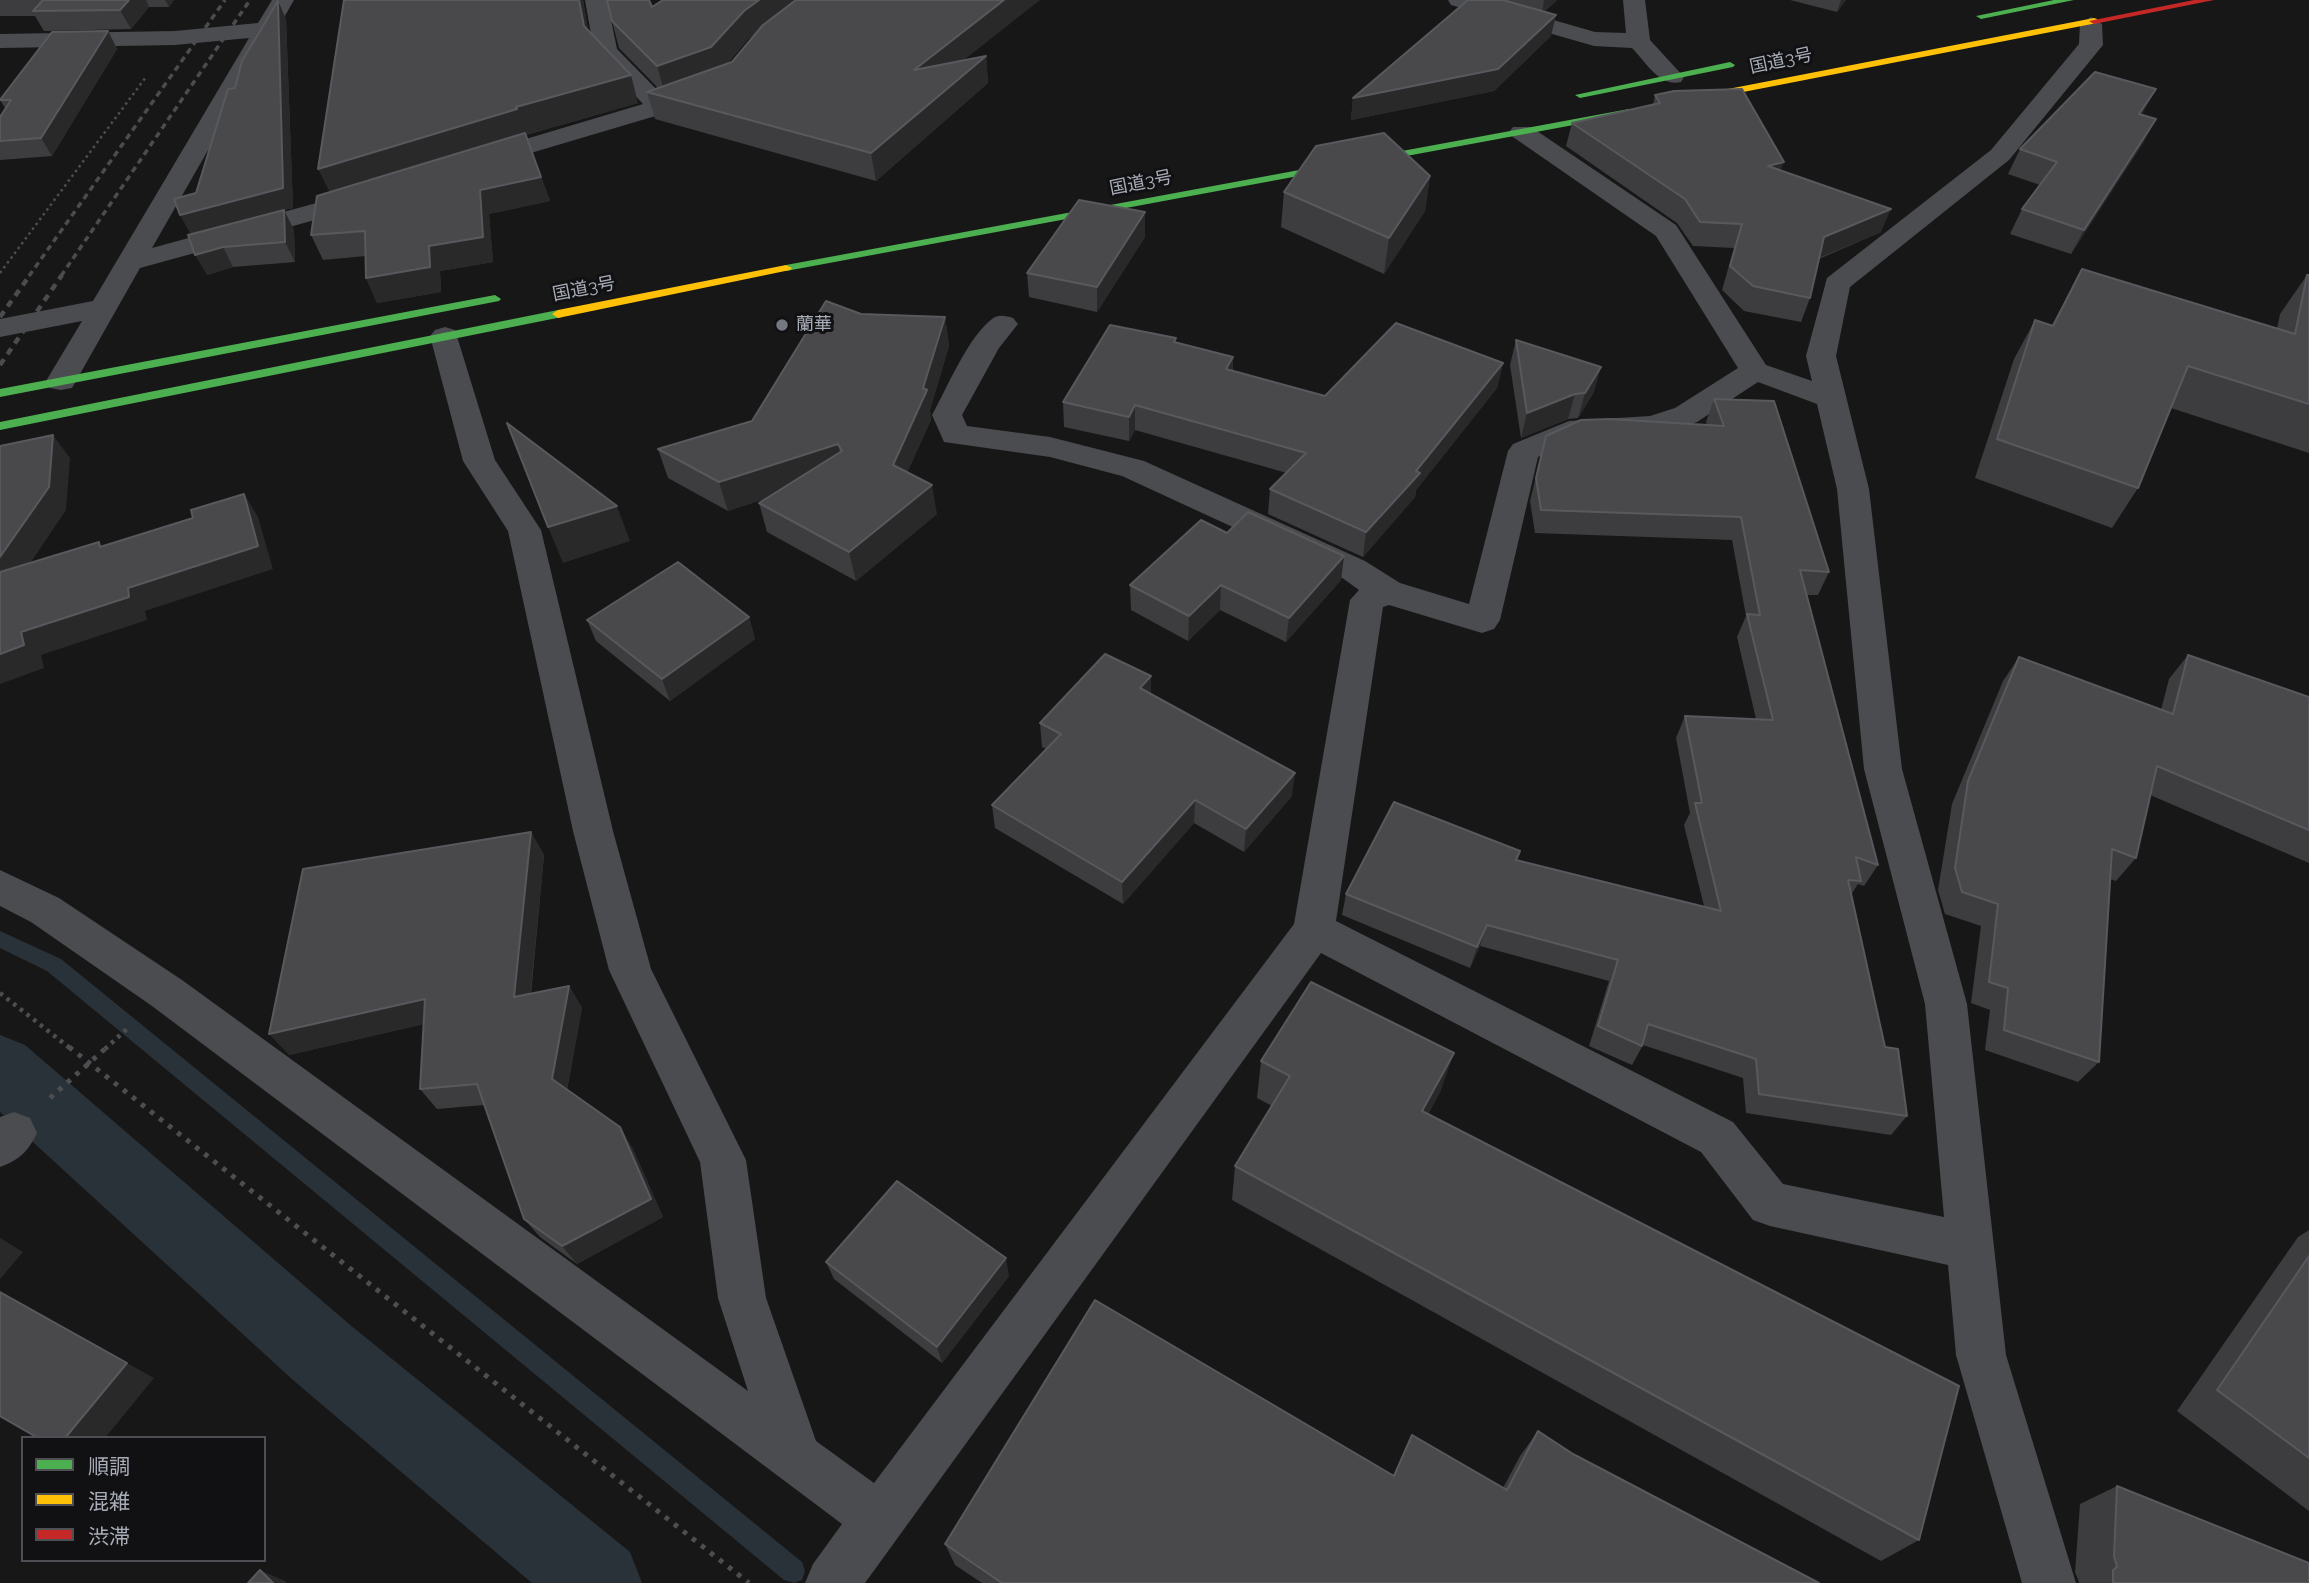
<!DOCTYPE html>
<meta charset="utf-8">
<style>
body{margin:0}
#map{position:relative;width:2309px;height:1583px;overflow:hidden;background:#171717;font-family:Raleway,"Noto Sans JP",sans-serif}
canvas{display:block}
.legend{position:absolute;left:21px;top:1436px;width:245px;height:126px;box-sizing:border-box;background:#111113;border:2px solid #4d4f55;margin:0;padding:9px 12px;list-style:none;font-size:21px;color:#a8adb8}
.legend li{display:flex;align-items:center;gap:14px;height:35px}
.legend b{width:35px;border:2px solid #4d4f55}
</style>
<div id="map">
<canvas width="2309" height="1583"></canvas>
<ul class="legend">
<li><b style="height:9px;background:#4caf50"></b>順調</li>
<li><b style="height:9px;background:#ffc107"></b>混雑</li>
<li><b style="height:9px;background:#c62828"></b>渋滞</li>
</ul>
</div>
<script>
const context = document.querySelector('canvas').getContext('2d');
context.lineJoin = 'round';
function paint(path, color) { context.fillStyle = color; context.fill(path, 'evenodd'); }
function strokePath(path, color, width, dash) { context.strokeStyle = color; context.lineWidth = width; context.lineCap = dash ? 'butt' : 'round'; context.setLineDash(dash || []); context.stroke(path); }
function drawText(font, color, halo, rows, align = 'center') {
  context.font = font + ' Raleway,"Noto Sans JP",sans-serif'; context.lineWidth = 6; context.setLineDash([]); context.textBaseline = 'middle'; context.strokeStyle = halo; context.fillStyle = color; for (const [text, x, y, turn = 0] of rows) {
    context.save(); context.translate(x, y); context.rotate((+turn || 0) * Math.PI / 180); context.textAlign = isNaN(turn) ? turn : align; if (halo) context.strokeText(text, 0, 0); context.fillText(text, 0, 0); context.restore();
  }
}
const stream = new Path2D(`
 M 0,931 L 61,959 L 802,1562 L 805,1571 L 802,1580 L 794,1583 L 784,1580 L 47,971 L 0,948 Z`);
const canal = new Path2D(`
 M 0,1035 L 25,1045 L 349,1324 L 630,1552 L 642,1583 L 532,1583 L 293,1380 L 0,1112 Z`);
const pathFar2 = new Path2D(`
 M 0,273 L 146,77`);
const pathFar1 = new Path2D(`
 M 0,993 L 71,1049
 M 105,1049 L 129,1027`);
const path = new Path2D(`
 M 69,1047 L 749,1583
 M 50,1098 L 107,1047`);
const street = new Path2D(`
 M 272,0 L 294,0 L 152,248 L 364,190 L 373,192 L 377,198 L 373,204 L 140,268 L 72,388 L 61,390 L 50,388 L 46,381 L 82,321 L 0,337 L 0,319 L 93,301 L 249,38 L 175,45 L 0,48 L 0,34 L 175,31 L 258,23 Z
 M 585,0 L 607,0 L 617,49 L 669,102 L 672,107 L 669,112 L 487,166 L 469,166 L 465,161 L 469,156 L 643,104 L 594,51 Z
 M 1448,0 L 1484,0 L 1595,32 L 1626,33 L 1623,0 L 1645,0 L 1650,40 L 1684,77 L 1681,82 C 1659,87 1646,62 1632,48 L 1594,46 L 1451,5 Z
 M 2091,17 L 2102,24 L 2103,45 L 2009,160 L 1850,287 L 1836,356 L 1869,489 L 1902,769 L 1967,1004 L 2006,1355 L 2076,1583 L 2022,1583 L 1956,1355 L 1948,1265 L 1770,1226 L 1753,1220 L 1701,1152 L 1321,953 L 865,1583 L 805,1583 L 813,1564 L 842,1524 L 152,1006 L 31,922 L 0,906 L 0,870 L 59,898 L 182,980 L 748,1391 L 718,1298 L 700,1162 L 609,970 L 573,831 L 508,531 L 463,461 L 430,336 L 435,330 L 445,327 L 455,330 L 495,460 L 541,530 L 613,831 L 651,969 L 746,1160 L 766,1298 L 816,1441 L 874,1483 L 1294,924 L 1350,600 L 1359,590 L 1341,577 L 1122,476 L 1050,457 L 944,442 L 932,415 C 947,388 968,337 992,319 C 998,314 1006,316 1013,318 L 1018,324 L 999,348 L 962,415 L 967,426 L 1050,437 L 1144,461 L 1365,561 L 1400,583 L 1469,604 L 1508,451 L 1513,444 L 1569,421 L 1650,416 L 1675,408 L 1738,368 L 1656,236 L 1513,137 L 1509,132 L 1513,127 L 1531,127 L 1676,225 L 1766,365 L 1812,381 L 1806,356 L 1827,278 L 1991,150 L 2079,44 L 2080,24 ZM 1758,382 L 1817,404 L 1837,489 L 1864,769 L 1925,1004 L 1944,1217 L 1783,1184 L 1733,1122 L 1336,921 L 1383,607 L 1389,605 L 1482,633 L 1494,629 L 1500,620 L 1538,457 L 1574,441 L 1652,436 L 1697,422 Z
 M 14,1112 L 30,1118 L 37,1133 C 28,1152 19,1160 0,1167 L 0,1117 Z`);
const fast = new Path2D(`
 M 2054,0 L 2074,0 L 1981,19 L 1976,16 Z
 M 1730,62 L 1735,65 L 1733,67 L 1580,98 L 1575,95 Z
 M 1629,109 L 1633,110 L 1633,114 L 786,271 L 780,268 L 786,265 Z
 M 495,295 L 501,299 L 499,301 L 0,397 L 0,389 Z
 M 558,310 L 562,311 L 562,317 L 0,430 L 0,422 Z`);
const slow = new Path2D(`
 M 2094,18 L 2097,19 L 2097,23 L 1692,102 L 1687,99 L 1692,96 Z
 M 786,265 L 792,268 L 790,270 L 558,318 L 552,314 L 558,310 Z`);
const jam = new Path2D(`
 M 2194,0 L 2214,0 L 2094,24 L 2089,21 Z`);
const railFar1 = new Path2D(`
 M 29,276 L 225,0
 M 61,276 L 250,0`);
const rail = new Path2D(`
 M 0,317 L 30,275
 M 0,365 L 62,275`);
const wall = new Path2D(`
 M 0,0 L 174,0 L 169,7 L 149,7 L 131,29 L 44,31 L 35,16 L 0,16 Z
 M 344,0 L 583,0 L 588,30 L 638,103 L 526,135 L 550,201 L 489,214 L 493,262 L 440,271 L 441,292 L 377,303 L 366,278 L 366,256 L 323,260 L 311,235 L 329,192 Z
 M 1468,0 L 1557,0 L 1544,12 L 1551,36 L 1494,91 L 1351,120 L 1353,98 Z
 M 1790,0 L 1846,0 L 1837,12 Z
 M 278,1 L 286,19 L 293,208 L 284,210 L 294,230 L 295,262 L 233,267 L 207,275 L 191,234 L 196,193 L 235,88 Z
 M 652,7 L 964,60 L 986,56 L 988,83 L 876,181 L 655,119 L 647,92 L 658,88 L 619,48 L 612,21 ZM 757,33 L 732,62 L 727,64 L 749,38 Z
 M 108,31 L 117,49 L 52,156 L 0,160 L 0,117 L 5,108 L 0,100 Z
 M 1655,95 L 1881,232 L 1819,259 L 1810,298 L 1801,322 L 1744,311 L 1722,290 L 1734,248 L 1693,246 L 1677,223 L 1566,146 L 1572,123 L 1653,105 Z
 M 2142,115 L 2156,119 L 2143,143 L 2071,254 L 2010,234 L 2022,209 L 2040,185 L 2008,174 L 2020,149 Z
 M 1430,176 L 1425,211 L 1384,274 L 1281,227 L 1284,192 Z
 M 1145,212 L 1145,237 L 1097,312 L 1029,297 L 1027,273 Z
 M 2082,269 L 2277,329 L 2280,314 L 2307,275 L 2309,275 L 2309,453 L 2171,408 L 2138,488 L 2112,528 L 1975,478 L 2014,359 L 2035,320 L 2052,325 Z
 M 861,314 L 945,317 L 949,346 L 930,410 L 931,420 L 907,472 L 937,514 L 856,581 L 767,532 L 759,503 L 767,498 L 728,511 L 668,478 L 658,449 L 752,421 Z
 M 1516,340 L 1594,392 L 1578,418 L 1568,419 L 1521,438 L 1510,365 Z
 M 1176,342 L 1233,357 L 1233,371 L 1325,396 L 1503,363 L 1497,388 L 1416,490 L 1415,497 L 1363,557 L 1268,514 L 1270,489 L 1287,473 L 1135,430 L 1129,441 L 1064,427 L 1063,402 Z
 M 1714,399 L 1829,572 L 1818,595 L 1806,595 L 1878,865 L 1864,886 L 1858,884 L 1851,895 L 1885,1047 L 1907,1116 L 1891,1135 L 1746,1113 L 1743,1078 L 1643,1045 L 1632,1065 L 1589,1046 L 1609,981 L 1480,946 L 1470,968 L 1342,915 L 1346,894 L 1517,860 L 1704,906 L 1684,825 L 1690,813 L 1676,738 L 1685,716 L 1756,719 L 1737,637 L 1746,616 L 1732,540 L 1535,533 L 1530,501 L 1546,436 L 1707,425 L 1706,422 Z
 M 1227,533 L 1344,556 L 1341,580 L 1286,642 L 1220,610 L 1188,641 L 1131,610 L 1130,585 Z
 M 749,617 L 755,639 L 670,701 L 596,641 L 587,620 Z
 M 2188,655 L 2309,697 L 2309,863 L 2150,795 L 2136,858 L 2116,881 L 2110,879 L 2099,1062 L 2078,1082 L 1985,1050 L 1990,1010 L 1971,1003 L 1981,926 L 1945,914 L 1938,890 L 1952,804 L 2003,681 L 2019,657 L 2161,710 L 2169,679 Z
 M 1151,694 L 1292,796 L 1244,852 L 1194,823 L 1123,904 L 995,828 L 992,805 L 1047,749 L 1042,747 L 1040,723 Z
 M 531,832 L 544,855 L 531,994 L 569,986 L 582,1008 L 567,1090 L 632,1147 L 663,1217 L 577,1264 L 540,1237 L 524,1219 L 484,1105 L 437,1109 L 420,1089 L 424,1024 L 289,1055 Z
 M 1261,1061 L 1441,1090 L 1428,1114 L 1919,1540 L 1881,1561 L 1232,1200 L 1235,1166 L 1272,1106 L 1257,1098 Z
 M 2309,1230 L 2309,1511 L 2177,1411 L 2298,1237 Z
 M 826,1262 L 1009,1276 L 942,1363 L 834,1279 Z
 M 1538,1431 L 1573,1454 L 1819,1583 L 982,1583 L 955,1565 L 945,1544 L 1393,1476 L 1412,1435 L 1503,1488 L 1520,1456 Z
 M 2117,1486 L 2309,1583 L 2078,1583 L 2079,1582 L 2075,1572 L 2080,1504 Z`);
const shadedWall = new Path2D(`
 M 129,0 L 146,0 L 149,7 L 131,29 L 120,10 Z
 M 165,0 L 174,0 L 169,7 Z
 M 579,0 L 583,0 L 592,53 L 584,26 Z
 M 759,0 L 802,0 L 749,38 L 717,75 L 665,94 L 657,66 Z
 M 1004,0 L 1040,0 L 917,97 L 914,70 Z
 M 1544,0 L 1557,0 L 1542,14 Z
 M 1841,0 L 1846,0 L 1837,12 Z
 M 278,1 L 286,19 L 293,208 L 284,210 L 294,230 L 295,262 L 285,242 L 191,235 L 180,215 L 283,188 Z
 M 1556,15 L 1551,36 L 1494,91 L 1351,120 L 1353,98 Z
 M 108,31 L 117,49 L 52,156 L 41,138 Z
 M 986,56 L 988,83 L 876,181 L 871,153 Z
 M 631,75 L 638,103 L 525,135 L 332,197 L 318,169 L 516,107 Z
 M 2156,89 L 2143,113 L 2126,138 L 2139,114 Z
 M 2156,119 L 2143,143 L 2071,254 L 2084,230 Z
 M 1784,162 L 1775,185 L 1768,166 Z
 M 1430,176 L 1425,211 L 1384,274 L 1389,238 Z
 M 541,177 L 550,201 L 489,214 L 493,262 L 440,271 L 441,292 L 377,303 L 366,278 L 429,246 L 480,190 Z
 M 1891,209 L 1881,232 L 1814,260 L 1824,237 Z
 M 1145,212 L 1145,237 L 1097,312 L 1097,287 Z
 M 223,247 L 233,267 L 207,275 L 195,255 Z
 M 945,317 L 949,346 L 930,410 L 931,420 L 898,494 L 893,465 L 923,388 Z
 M 1233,357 L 1232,382 L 1226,369 Z
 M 1503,363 L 1497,388 L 1416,490 L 1415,497 L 1363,557 L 1366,532 Z
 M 1601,367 L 1594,392 L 1578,418 L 1585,393 Z
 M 1575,394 L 1568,419 L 1521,438 L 1527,413 Z
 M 1135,405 L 1135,430 L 1129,441 L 1129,417 Z
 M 53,435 L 70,458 L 66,510 L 6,599 L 0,592 L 0,557 Z
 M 838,444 L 844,473 L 728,511 L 719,482 Z
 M 932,485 L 937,514 L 856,581 L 849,552 Z
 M 244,494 L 258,517 L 273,569 L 145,611 L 147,620 L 41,655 L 44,668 L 0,684 L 0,654 L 21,632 L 128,588 Z
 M 617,506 L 630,541 L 563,563 L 548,527 Z
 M 1344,556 L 1341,580 L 1286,642 L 1289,618 Z
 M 1221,585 L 1220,610 L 1188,641 L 1189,616 Z
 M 749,617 L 755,639 L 670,701 L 662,679 Z
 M 1151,676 L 1151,700 L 1140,688 Z
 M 1295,773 L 1292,796 L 1244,852 L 1246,829 Z
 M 1195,800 L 1194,823 L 1123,904 L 1122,882 Z
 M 531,832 L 544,855 L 528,1019 L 514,997 Z
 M 1487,925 L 1480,946 L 1470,968 L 1477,947 Z
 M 569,986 L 582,1008 L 565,1099 L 552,1079 Z
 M 425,999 L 442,1020 L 289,1055 L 269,1034 Z
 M 1454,1053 L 1441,1090 L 1411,1147 L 1422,1111 Z
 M 620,1127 L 632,1147 L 663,1217 L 577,1264 L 562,1246 Z
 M 0,1238 L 23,1252 L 0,1279 Z
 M 1006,1258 L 1009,1276 L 942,1363 L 937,1347 Z
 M 127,1363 L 154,1378 L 105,1438 L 65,1438 Z
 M 260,1570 L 285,1581 L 287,1583 L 273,1583 Z`);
const building = new Path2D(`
 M 43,0 L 129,0 L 120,10 L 33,11 Z
 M 344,0 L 579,0 L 584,26 L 631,75 L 516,107 L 517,109 L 318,169 Z
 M 607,0 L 649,0 L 652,7 L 663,0 L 759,0 L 744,11 L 711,47 L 657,66 L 612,21 Z
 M 796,0 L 1004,0 L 914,70 L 986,56 L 871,153 L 647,92 L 732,62 L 763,25 Z
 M 1468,0 L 1503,0 L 1556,15 L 1498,69 L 1353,98 Z
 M 278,1 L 283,188 L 180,215 L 174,199 L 196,193 L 228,89 L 235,88 L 242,61 Z
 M 108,31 L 41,138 L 0,141 L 0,117 L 11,100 L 0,100 L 52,32 Z
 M 2095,72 L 2156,89 L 2139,114 L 2156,119 L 2084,230 L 2022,209 L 2057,162 L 2020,149 Z
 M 1742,89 L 1784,162 L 1768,166 L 1891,209 L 1824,237 L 1810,298 L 1753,286 L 1730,266 L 1742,224 L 1700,222 L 1685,199 L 1572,123 L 1660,103 L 1655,95 L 1674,91 Z
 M 525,133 L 541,177 L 480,190 L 483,237 L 429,246 L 430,267 L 366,278 L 365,231 L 311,235 L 317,196 Z
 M 1384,133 L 1430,176 L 1389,238 L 1284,192 L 1316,146 Z
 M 1079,200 L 1145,212 L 1097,287 L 1027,273 Z
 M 284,210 L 285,242 L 223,247 L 195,255 L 188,235 Z
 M 2082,269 L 2295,334 L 2307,275 L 2309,275 L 2309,404 L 2188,366 L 2138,488 L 1997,439 L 2035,320 L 2053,326 Z
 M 826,301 L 861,314 L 945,317 L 923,388 L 927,390 L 893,465 L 932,485 L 849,552 L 759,503 L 842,451 L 838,444 L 719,482 L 658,449 L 752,421 Z
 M 1396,323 L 1503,363 L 1416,471 L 1420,473 L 1366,532 L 1270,489 L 1306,453 L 1135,405 L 1129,417 L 1063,402 L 1110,325 L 1176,338 L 1174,342 L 1233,357 L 1226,369 L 1325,396 Z
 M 1516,340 L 1601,367 L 1585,393 L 1575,394 L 1527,413 Z
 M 1714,399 L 1774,401 L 1829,572 L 1800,570 L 1878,865 L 1856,857 L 1861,881 L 1848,880 L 1885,1047 L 1898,1049 L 1907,1116 L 1759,1094 L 1756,1059 L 1648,1024 L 1642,1046 L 1598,1026 L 1618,960 L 1487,925 L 1477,947 L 1346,894 L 1394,802 L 1520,851 L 1516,860 L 1721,911 L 1695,803 L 1702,803 L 1685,716 L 1773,720 L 1747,614 L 1760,615 L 1741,517 L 1541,510 L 1536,478 L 1546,436 L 1581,420 L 1610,419 L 1724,426 Z
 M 507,423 L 617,506 L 548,527 Z
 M 53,435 L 49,487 L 0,557 L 0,446 Z
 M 244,494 L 258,546 L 128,588 L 129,597 L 21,632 L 24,645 L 0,654 L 0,572 L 99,542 L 100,547 L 193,518 L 191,510 Z
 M 1248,512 L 1344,556 L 1289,618 L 1221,585 L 1189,616 L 1130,585 L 1201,520 L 1227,533 Z
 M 678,562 L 749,617 L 662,679 L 587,620 Z
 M 1105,654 L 1151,676 L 1140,688 L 1295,773 L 1246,829 L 1195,800 L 1122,882 L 992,805 L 1061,734 L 1040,723 Z
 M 2188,655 L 2309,697 L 2309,830 L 2157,766 L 2136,858 L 2112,849 L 2099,1062 L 2004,1030 L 2008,988 L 1989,982 L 1998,904 L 1962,892 L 1955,868 L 1968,781 L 2019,657 L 2173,714 Z
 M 531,832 L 514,997 L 569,986 L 552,1079 L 620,1127 L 651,1199 L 562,1246 L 524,1219 L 477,1084 L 420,1089 L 425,999 L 269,1034 L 303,869 Z
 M 1311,982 L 1454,1053 L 1422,1111 L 1959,1386 L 1919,1540 L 1235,1166 L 1290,1076 L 1261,1061 Z
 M 897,1181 L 1006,1258 L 937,1347 L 826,1262 Z
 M 2309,1256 L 2309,1458 L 2217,1390 Z
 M 0,1292 L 127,1363 L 65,1438 L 38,1438 L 0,1416 Z
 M 1095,1300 L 1394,1476 L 1412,1435 L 1507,1490 L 1538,1431 L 1573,1454 L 1819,1583 L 1002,1583 L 945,1544 Z
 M 2117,1486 L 2309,1563 L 2309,1583 L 2113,1583 L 2113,1570 L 2117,1567 L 2114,1556 Z
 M 260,1570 L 273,1583 L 248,1583 Z`);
const markers = [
 [782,325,7,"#757880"]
];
const farStreetnames = [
 ["国道3号",1781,61,-12],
 ["国道3号",1141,183,-11],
 ["国道3号",584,289,-11]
];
const farPoinames = [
 ["蘭華",796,325]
];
paint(stream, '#2a3239');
paint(canal, '#2a3239');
strokePath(pathFar2, '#4d4e52', 2.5, [2.5, 3.5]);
strokePath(pathFar1, '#4d4e52', 4.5, [3.5, 5]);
strokePath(path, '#4d4e52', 5, [4.5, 7]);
paint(street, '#4b4c50');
paint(fast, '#4caf50');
paint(slow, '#ffc107');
paint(jam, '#c62828');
strokePath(railFar1, '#4b4c4f', 3.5, [6, 4.5]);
strokePath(rail, '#4b4c4f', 4.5, [7, 6]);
paint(wall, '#3d3d3f');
paint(shadedWall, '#29292a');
paint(building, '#49494c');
strokePath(building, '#58595d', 2);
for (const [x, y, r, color] of markers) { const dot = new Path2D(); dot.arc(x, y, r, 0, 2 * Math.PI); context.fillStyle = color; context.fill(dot); strokePath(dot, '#111113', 2.5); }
drawText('18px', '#a8adb8', '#111113', farStreetnames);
drawText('18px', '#a8adb8', '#111113', farPoinames, 'left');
</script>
